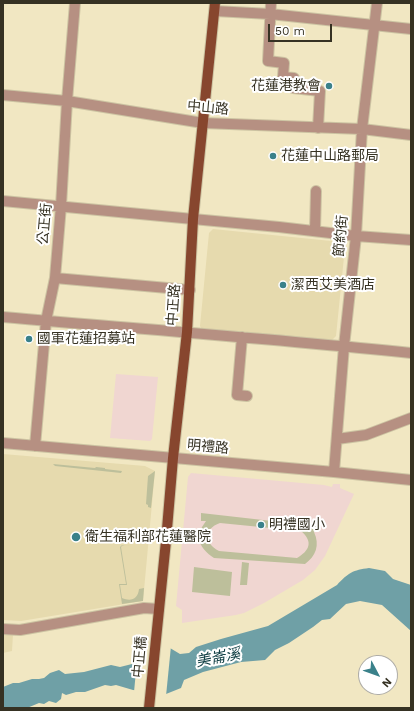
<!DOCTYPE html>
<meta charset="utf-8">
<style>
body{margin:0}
#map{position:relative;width:414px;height:711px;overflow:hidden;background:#f1e7c2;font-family:"Work Sans",sans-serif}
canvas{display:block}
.frame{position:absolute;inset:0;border:4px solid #363223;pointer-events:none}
.north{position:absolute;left:358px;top:655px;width:40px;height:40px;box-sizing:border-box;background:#fff;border:1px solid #afada7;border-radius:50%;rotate:131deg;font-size:11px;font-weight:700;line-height:16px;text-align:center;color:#363223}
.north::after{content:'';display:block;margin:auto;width:14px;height:18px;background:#3a818a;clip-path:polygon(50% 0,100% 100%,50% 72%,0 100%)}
.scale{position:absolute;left:268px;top:24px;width:64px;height:18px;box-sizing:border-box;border:2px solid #363223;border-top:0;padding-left:5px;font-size:12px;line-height:14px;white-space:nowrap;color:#363223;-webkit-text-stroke:3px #fff;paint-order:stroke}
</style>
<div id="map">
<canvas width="414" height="711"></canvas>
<div class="frame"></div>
<div class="north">N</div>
<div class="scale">50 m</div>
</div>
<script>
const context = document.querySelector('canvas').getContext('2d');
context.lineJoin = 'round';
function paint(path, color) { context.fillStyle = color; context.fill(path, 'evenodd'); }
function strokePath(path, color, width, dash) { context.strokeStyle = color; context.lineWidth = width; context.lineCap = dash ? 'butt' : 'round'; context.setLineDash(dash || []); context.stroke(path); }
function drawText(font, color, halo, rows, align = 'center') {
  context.font = font + ' "Work Sans","Noto Sans TC",sans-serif'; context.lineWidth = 4; context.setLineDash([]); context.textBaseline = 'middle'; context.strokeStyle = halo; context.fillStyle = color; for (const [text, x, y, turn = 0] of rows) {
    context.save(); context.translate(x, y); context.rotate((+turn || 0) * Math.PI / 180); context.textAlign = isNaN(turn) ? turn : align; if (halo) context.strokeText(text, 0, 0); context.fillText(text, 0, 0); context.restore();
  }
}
const built = new Path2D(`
 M 213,229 L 341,242 L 345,247 L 336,336 L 331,341 L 201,328 L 200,326 L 209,233 Z
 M 3,454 L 145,466 L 155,471 L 143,601 L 21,621 L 3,620 Z
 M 3,633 L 13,634 L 12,651 L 3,653 Z`);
const education = new Path2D(`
 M 116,374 L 158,377 L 152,439 L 150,441 L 110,438 Z
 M 191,473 L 324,485 L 332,487 L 333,484 L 340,484 L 340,488 L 354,494 L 325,556 L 315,570 L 303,580 L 264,603 L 244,613 L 236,615 L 182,623 L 182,610 L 176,606 L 188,477 Z`);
const green = new Path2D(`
 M 53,464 L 95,468 L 96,467 L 105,468 L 105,469 L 122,471 L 121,473 L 55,466 Z
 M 155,471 L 151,508 L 148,507 L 148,505 L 146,504 L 148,476 Z
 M 201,513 L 316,526 L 317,531 L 314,532 C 320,545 316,556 305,564 L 214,558 C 206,553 201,547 198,538 L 202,527 L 206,521 L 201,521 ZM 220,523 L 301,531 C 314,542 309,551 297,558 L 219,551 C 204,543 203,529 220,523 Z
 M 122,545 L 133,546 L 123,545 L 121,547 L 127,585 L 120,585 L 122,598 C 131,602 138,599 139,589 L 144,588 L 143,601 L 122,604 L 119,584 L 126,584 L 120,547 Z
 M 242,562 L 249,563 L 247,585 L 240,585 Z
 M 194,567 L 232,572 L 230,596 L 192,592 Z`);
const water = new Path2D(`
 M 369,568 L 385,571 L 393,579 L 411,585 L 411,631 L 382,605 L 360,601 L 346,604 L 330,619 L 322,620 L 313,627 L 289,643 L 275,650 L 265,660 L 241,662 L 203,672 L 184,680 L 181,688 L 166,694 L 133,690 L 116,685 L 111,686 L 105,685 L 85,692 L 76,692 L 66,695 L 62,693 L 61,699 L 56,703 L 49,701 L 44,704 L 39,703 L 27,708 L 3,708 L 3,687 L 13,683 L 19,683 L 32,679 L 39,679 L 44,678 L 50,673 L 59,670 L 65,674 L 84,672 L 111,665 L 120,667 L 136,663 L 170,648 L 180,654 L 189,653 L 196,647 L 221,639 L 268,626 L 337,585 C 348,573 353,570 369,568 Z`);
const pier = new Path2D(`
 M 171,646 L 166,696 L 134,692 L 137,660 Z`);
const minor = new Path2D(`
 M 271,3 L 268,61 L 284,63 L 283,77 L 294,78 L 293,88 L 320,91 L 318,128
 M 215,11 L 270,14 L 411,29
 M 3,95 L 67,101 L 203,123 L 362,129 L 411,135
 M 3,201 L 193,219 L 279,227 L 356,236 L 411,240
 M 315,231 L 316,191
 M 55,278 L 190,290
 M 3,317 C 139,329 275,339 411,353
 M 242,337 L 237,395 L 247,396
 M 337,439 L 366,435 L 411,418
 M 3,443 L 334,472 L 411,480
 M 35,446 L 46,321 L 55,278 L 61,206 L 67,101 L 75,3
 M 334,472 L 344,346 L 356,236 L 362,129 L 377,3
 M 3,629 L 20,630 L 144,608 L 159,609`);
const major = new Path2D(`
 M 149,708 L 166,541 L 173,458 L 187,332 L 193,219 L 215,3`);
const markers = [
 [329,86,4,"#3a818a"],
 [273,156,4,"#3a818a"],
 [283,285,4,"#3a818a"],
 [29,339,4,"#3a818a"],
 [261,525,4,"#3a818a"],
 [76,537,5,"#3a818a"]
];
const poiNames = [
 ["花蓮港教會",321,86,"right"],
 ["花蓮中山路郵局",281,156],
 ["潔西艾美酒店",291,285],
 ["國軍花蓮招募站",37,339],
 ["明禮國小",269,525],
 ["衛生福利部花蓮醫院",85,537]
];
const streetNames = [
 ["中山路",208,108,5],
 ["公正街",45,224,-85],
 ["節約街",341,236,-85],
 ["中正路",174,305,-86],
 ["明禮路",208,447,5],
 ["中正橋",140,657,-85]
];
const waterNames = [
 ["美崙溪",218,658,-11]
];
paint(built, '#e6daae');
paint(education, '#f0d6d1');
paint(green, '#bdbf9b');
paint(water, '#6fa0a6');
paint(pier, '#f1e7c2');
strokePath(minor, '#ccc3a2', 12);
strokePath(major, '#ccc3a2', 12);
strokePath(minor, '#b69082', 10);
strokePath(major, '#87462e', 10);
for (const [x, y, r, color] of markers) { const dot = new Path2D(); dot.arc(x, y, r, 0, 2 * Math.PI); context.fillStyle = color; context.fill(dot); strokePath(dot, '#fff', 1.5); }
drawText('14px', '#363223', '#fff', poiNames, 'left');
drawText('14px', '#363223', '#fff', streetNames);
drawText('italic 15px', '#134146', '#fff', waterNames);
</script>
